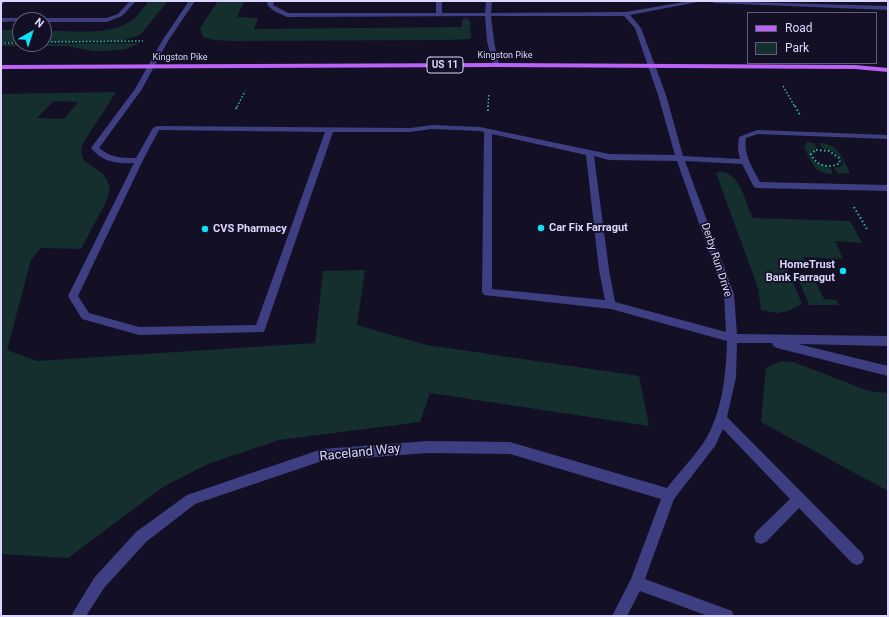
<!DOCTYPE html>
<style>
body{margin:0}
#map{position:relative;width:889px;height:617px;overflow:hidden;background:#131025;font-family:Roboto,sans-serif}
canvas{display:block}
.frame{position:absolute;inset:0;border:2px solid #dad6fd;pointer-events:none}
.legend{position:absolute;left:747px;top:12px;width:130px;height:52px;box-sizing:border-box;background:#131025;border:1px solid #635f7b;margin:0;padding:5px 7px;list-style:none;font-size:12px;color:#dad6fd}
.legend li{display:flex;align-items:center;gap:8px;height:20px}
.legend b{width:20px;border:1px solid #635f7b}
.north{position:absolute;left:12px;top:12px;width:40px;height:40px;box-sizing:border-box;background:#131025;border:1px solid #635f7b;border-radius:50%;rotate:39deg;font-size:11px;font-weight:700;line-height:16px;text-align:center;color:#dad6fd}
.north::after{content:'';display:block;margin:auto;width:14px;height:18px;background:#0ce2f3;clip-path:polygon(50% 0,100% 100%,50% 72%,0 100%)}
</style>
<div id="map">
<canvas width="889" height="617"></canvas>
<div class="frame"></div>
<ul class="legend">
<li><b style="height:5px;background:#bc63f7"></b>Road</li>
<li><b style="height:11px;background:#142f2d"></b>Park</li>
</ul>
<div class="north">N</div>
</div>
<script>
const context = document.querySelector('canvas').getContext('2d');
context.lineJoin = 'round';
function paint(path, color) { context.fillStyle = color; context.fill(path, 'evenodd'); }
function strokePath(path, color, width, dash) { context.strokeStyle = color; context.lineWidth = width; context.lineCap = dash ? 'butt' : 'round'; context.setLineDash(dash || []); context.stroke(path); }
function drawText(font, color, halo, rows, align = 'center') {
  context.font = font + ' Roboto,sans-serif'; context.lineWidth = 3.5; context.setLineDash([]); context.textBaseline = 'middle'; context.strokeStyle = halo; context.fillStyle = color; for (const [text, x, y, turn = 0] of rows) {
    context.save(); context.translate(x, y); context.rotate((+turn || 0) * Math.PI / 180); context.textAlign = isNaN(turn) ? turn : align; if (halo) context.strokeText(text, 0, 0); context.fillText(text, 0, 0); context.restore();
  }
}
const green = new Path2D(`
 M 149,1 L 168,1 L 140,35 L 121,41 L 44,42 L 44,31 C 72,30 108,37 133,20 C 139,15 144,7 149,1 Z
 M 218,1 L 244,1 L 237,17 L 258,18 L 254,29 L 462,27 L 462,20 L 467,18 L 470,21 L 471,36 L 470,39 L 447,40 L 230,41 L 215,40 L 203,37 L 200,28 Z
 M 1,30 L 20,30 L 20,42 L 1,42 Z
 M 140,43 L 126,49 L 107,51 L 93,51 L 67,46 L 1,46 L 1,44 L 5,44 Z
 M 116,92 L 82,145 L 81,152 L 84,161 L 102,173 L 107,180 L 110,189 L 106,202 L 81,249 L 41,248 L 31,260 L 7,350 L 37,361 L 315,343 L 323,271 L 365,270 L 357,325 L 427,345 L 639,376 L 649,426 L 430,393 L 420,422 L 279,440 L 210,463 L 163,487 L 68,558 L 1,554 L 1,94 ZM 54,101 L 78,102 L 64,119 L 37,118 Z
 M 807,142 L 814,143 L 817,148 L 811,153 C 811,165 823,163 830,168 C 832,170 832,172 833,174 C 813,174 812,162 804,147 Z
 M 819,143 C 838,144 840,155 849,170 L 849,173 L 838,174 L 834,168 L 840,167 L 843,163 C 840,154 831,150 822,148 Z
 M 722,172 C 742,175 745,203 753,218 L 850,221 L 862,243 L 835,241 L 843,259 L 803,257 L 808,268 L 786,266 L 802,304 L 788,311 L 778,313 L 761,310 L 758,288 L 716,173 Z
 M 796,274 L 812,275 L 824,299 L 836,300 L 839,305 L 809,305 Z
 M 781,361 L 793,362 L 869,391 L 888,393 L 888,491 L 761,422 L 766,368 Z`);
const pathFar1 = new Path2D(`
 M 44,42 L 143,41
 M 1,43 L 20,43
 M 783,86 L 795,107
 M 237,107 L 245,91
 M 488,107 L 489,93`);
const path = new Path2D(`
 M 795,106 L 800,115
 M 236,109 L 237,106
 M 488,111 L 488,106
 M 816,150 L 829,151 L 839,158 L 840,163 C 829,169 816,166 811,154 Z
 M 854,207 L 868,231`);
const minor = new Path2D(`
 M 1,1 L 6,1 L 1,5 Z
 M 130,1 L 136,1 L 122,16 L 107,22 L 44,22 L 44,20 L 1,22 L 1,18 L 106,18 L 118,14 Z
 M 189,1 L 195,1 L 168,41 L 142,89 L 99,148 C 111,158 121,158 136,158 L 153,128 L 157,126 L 410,128 L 432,125 L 480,127 L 609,154 L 675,155 L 658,95 L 635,28 L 624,16 L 491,16 L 494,41 L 499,65 L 496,67 L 493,65 L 487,41 L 485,16 L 287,17 L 274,11 L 267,5 L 268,1 L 274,1 L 273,5 L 288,13 L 436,13 L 436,1 L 442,1 L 442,13 L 485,13 L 486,1 L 492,1 L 491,13 L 626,12 L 690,1 L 703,1 L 630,15 L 641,28 L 666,95 L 683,156 L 740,159 L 738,149 L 739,137 L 757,130 L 888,135 L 888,139 L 758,134 L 746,138 C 743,154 753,169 760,182 L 888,185 L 888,191 L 757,188 L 754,187 L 742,164 L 685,161 L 734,294 L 737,334 L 888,336 L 888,346 L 798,344 L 888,366 L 888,376 L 777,348 L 773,346 L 772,343 L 737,343 L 736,377 L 727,417 L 862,553 L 864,558 L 862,563 L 857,565 L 852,563 L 799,508 L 766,542 L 761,544 L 756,542 L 754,537 L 756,532 L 790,499 L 723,429 L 715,446 L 674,499 L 645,579 L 732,611 L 734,616 L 708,616 L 640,591 L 627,616 L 612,616 L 631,579 L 661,499 L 510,454 L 428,453 L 322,461 L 195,504 L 146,542 L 104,588 L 86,616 L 71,616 L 94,578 L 136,532 L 187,495 L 322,449 L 428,441 L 510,442 L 667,488 C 678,473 698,453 707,437 C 723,408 726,373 727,341 L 611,309 L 484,295 L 482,292 L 484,132 L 480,131 L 432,129 L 410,132 L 333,132 L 264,332 L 139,335 L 82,319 L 68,296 L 134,163 C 117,164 102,162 91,148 L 135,89 L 162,41 ZM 159,130 L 325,132 L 256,325 L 139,327 L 89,313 L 78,296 L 143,160 ZM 492,134 L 586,155 L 599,270 L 605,300 L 492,289 ZM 594,156 L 609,160 L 677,161 L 724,294 L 726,332 L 615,302 L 609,270 Z
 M 711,1 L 888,6 L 888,10 L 714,3 Z`);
const major = new Path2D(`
 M 496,63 L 855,65 L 888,68 L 888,72 L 855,69 L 496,67 L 1,69 L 1,65 Z`);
const markers = [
 [541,228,4,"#0ce2f3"],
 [205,229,4,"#0ce2f3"],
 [843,271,4,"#0ce2f3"]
];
const farStreetnames = [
 ["Kingston Pike",505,56],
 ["Kingston Pike",180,58]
];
const shields = [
 [445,65,36]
];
const shieldNames = [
 ["US 11",445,65]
];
const poiNames = [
 ["Car Fix Farragut",549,228],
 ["CVS Pharmacy",213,229],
 ["HomeTrust",835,265,"right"],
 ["Bank Farragut",835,278,"right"]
];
const streetNames = [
 ["Derby Run Drive",716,260,72]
];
const nearStreetnames = [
 ["Raceland Way",360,453,-6]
];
paint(green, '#142f2d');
strokePath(pathFar1, '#35b2a7', 1.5, [1.5, 2]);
strokePath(path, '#35b2a7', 2, [1.5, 2.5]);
paint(minor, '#3e3e82');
paint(major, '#bc63f7');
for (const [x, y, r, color] of markers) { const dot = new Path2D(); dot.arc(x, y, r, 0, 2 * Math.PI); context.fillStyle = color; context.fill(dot); strokePath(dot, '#131025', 1.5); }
drawText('9px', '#dad6fd', '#131025', farStreetnames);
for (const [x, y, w] of shields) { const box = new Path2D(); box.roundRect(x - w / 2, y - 8, w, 16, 3); context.fillStyle = '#131025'; context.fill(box); strokePath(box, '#dad6fd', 1); }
drawText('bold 10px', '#dad6fd', null, shieldNames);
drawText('bold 11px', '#dad6fd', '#131025', poiNames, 'left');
drawText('11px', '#dad6fd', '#131025', streetNames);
drawText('13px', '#dad6fd', '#131025', nearStreetnames);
</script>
